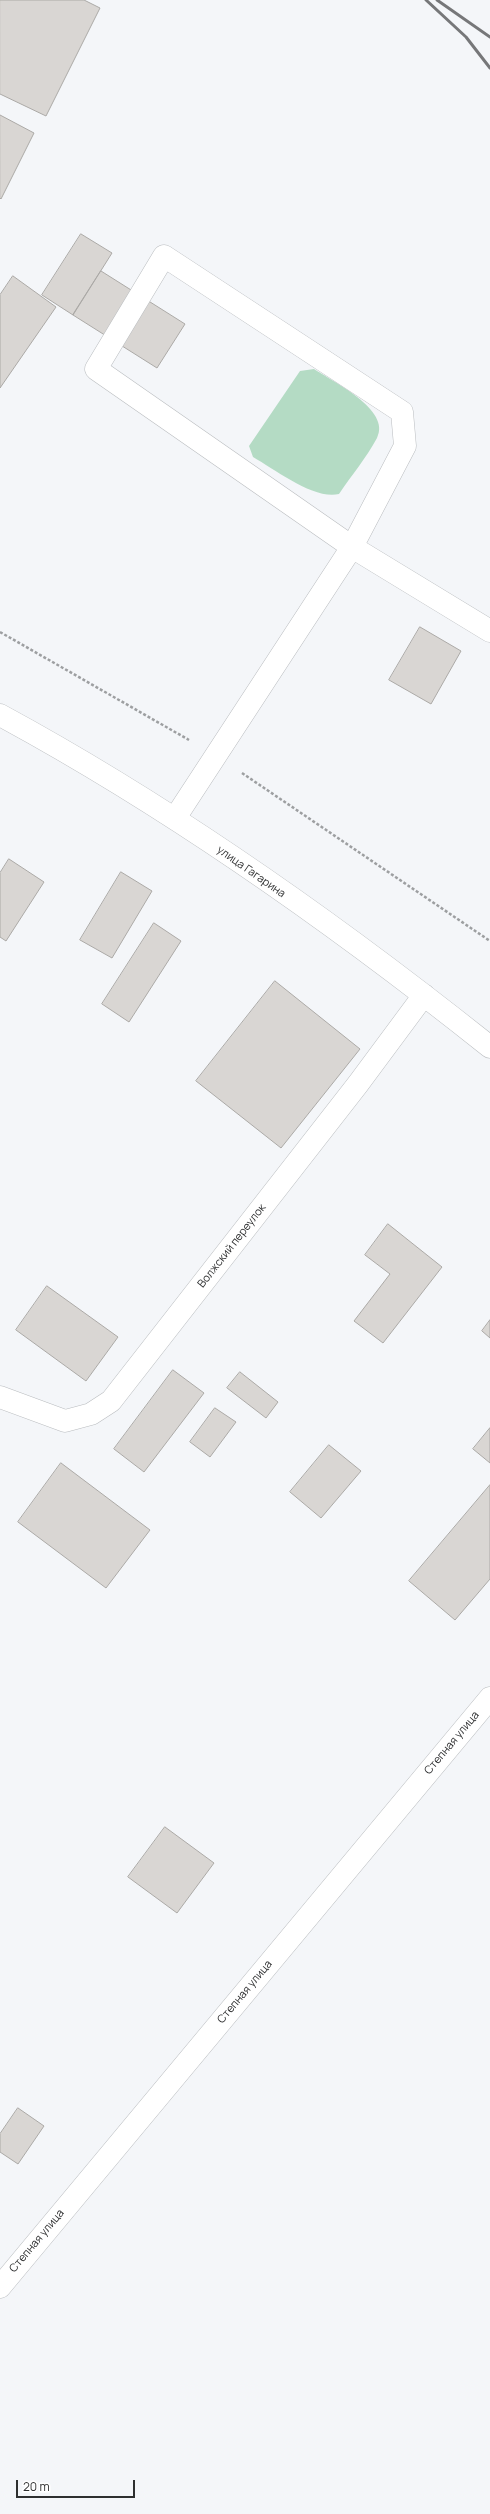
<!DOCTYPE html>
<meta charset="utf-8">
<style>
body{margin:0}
#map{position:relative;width:490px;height:2514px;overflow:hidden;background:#f4f6f9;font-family:Manrope,sans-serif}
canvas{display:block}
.scale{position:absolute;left:16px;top:2480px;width:119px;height:18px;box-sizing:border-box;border:2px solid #2e2f30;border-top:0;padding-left:5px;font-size:12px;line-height:14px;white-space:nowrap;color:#2e2f30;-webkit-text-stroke:3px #fff;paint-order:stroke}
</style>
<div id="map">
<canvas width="490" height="2514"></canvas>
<div class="scale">20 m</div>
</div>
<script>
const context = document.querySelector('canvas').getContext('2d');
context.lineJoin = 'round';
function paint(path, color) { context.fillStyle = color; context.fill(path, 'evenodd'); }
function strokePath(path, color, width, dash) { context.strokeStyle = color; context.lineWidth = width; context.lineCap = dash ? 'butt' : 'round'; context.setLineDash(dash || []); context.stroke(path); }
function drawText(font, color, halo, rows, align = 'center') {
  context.font = font + ' Manrope,sans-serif'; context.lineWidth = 4; context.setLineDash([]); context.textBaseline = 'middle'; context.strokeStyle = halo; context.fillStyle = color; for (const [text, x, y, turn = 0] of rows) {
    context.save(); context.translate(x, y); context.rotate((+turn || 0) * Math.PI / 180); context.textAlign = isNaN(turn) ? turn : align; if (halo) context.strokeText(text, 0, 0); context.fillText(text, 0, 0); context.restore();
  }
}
const green = new Path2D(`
 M 314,369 C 332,381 392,410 377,438 C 367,457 351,476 339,494 C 314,500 276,470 253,457 L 249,446 L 300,371 Z`);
const building = new Path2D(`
 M 0,0 L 84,0 L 100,8 L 46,116 L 0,94 Z
 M 0,115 L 34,133 L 1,199 L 0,198 Z
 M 81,234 L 112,253 L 73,315 L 42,295 Z
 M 101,271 L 185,324 L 157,368 L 73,315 Z
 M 13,276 L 56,307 L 0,388 L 0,295 Z
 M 420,627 L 461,651 L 431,704 L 389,680 Z
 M 9,859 L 44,882 L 6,941 L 0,937 L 0,873 Z
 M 121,872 L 152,891 L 112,958 L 80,940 Z
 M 154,923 L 181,941 L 129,1022 L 102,1004 Z
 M 275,981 L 360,1049 L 281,1148 L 196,1081 Z
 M 388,1224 L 442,1267 L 383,1343 L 354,1321 L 390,1274 L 365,1255 Z
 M 47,1286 L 118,1337 L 86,1381 L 16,1330 Z
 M 490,1320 L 490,1338 L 482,1331 Z
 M 173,1370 L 204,1393 L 144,1472 L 114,1449 Z
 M 240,1372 L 278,1402 L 266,1418 L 227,1388 Z
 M 215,1408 L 236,1422 L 210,1457 L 190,1442 Z
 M 490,1428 L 490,1463 L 473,1449 Z
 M 329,1445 L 361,1471 L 321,1518 L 290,1492 Z
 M 61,1463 L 150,1530 L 106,1588 L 18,1522 Z
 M 490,1485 L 490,1579 L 455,1620 L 409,1581 Z
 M 165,1827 L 214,1863 L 177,1913 L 128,1877 Z
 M 18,2108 L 44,2126 L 18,2164 L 0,2152 L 0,2134 Z`);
const path = new Path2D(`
 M 0,632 L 189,740
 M 242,773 L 490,941`);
const minor = new Path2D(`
 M 0,715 C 172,808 337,925 490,1047
 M 175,818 L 352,547 L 405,446 L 402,412 L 164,256 L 96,369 L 352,547 L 490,631
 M 0,1397 L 65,1421 L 91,1414 L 111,1401 L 358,1084 L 424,995
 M 0,2287 L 490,1698`);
const rail = new Path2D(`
 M 426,0 L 466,37 L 490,68
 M 437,0 L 490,37`);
const streetNames = [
 ["улица Гагарина",251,872,35],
 ["Волжский переулок",232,1246,-52],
 ["Степная улица",452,1743,-50],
 ["Степная улица",245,1992,-50],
 ["Степная улица",37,2241,-50]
];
paint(green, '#b4dbc4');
paint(building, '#d9d6d3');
strokePath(building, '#aba9a6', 1);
strokePath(minor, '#b9bcbf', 23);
strokePath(path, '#9d9fa1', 2.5, [3, 2]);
strokePath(minor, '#fff', 22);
strokePath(rail, '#767779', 3);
drawText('11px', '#2e2f30', '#fff', streetNames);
</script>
